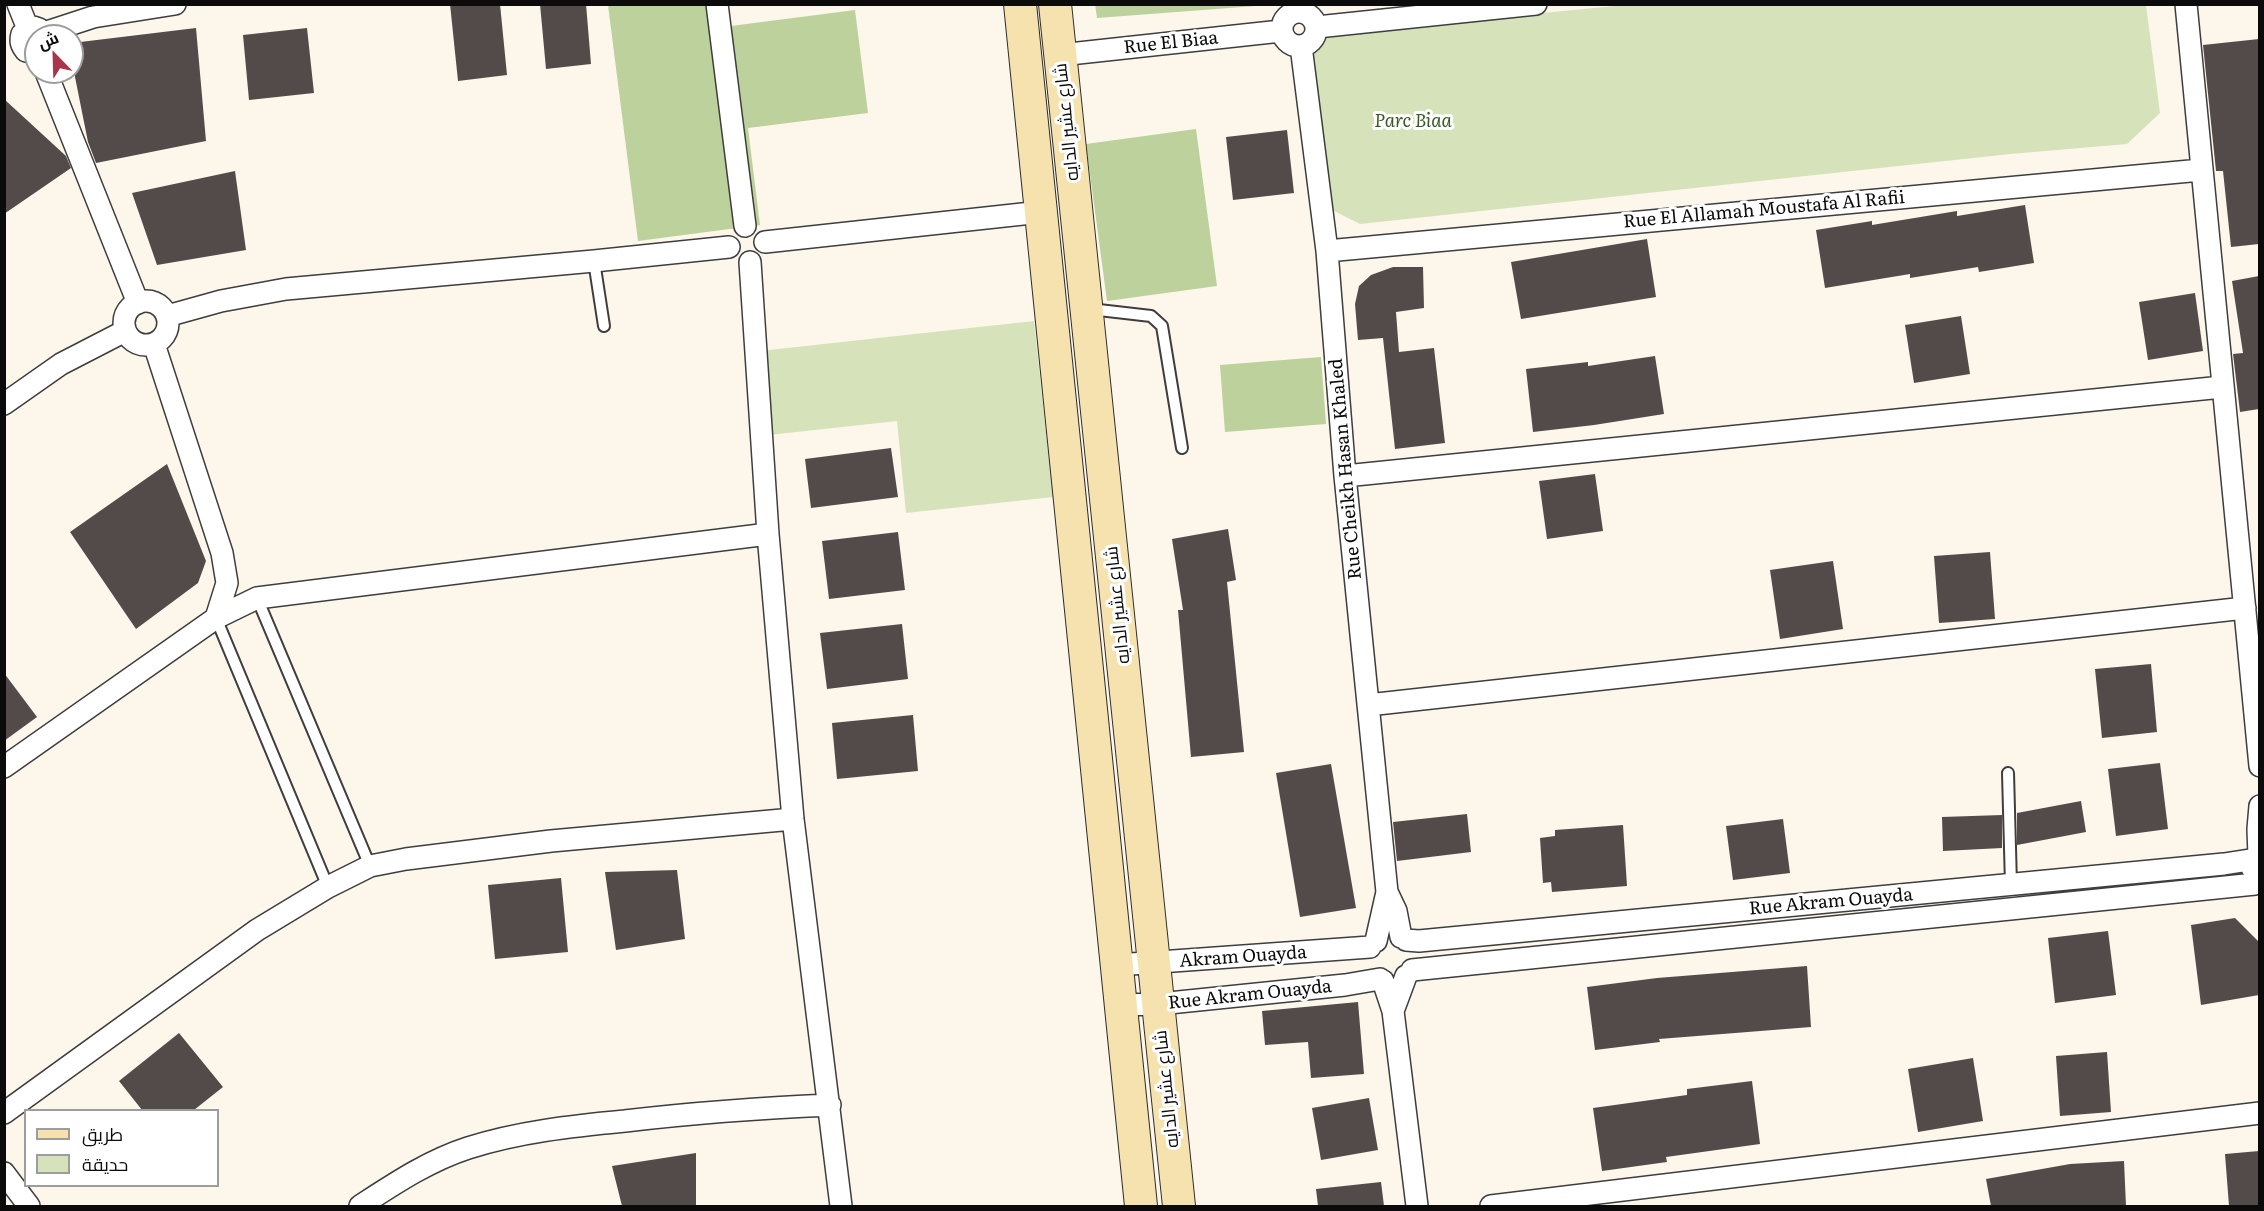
<!DOCTYPE html>
<meta charset="utf-8">
<style>
body{margin:0}
#map{position:relative;width:2264px;height:1211px;overflow:hidden;background:#fdf6eb;font-family:Literata,Cairo,serif}
canvas{display:block}
.frame{position:absolute;inset:0;border:6px solid #0b0b0b;pointer-events:none}
.legend{position:absolute;left:24px;top:1109px;width:195px;height:78px;box-sizing:border-box;background:#fff;border:2px solid #9d9d9d;margin:0;padding:8px 10px;list-style:none;font-size:18px;color:#0b0b0b}
.legend li{display:flex;align-items:center;gap:12px;height:30px}
.legend b{width:30px;border:2px solid #9d9d9d}
.north{position:absolute;left:24px;top:24px;width:60px;height:60px;box-sizing:border-box;background:#fff;border:2px solid #9d9d9d;border-radius:50%;rotate:337deg;font-size:16px;font-weight:700;line-height:24px;text-align:center;color:#0b0b0b}
.north::after{content:'';display:block;margin:auto;width:21px;height:27px;background:#a9354d;clip-path:polygon(50% 0,100% 100%,50% 72%,0 100%)}
</style>
<div id="map">
<canvas width="2264" height="1211"></canvas>
<div class="frame"></div>
<ul class="legend">
<li><b style="height:8px;background:#f5e2ae"></b>طريق</li>
<li><b style="height:16px;background:#d5e2ba"></b>حديقة</li>
</ul>
<div class="north">ش</div>
</div>
<script>
const context = document.querySelector('canvas').getContext('2d');
context.lineJoin = 'round';
function paint(path, color) { context.fillStyle = color; context.fill(path, 'evenodd'); }
function strokePath(path, color, width, dash) { context.strokeStyle = color; context.lineWidth = width; context.lineCap = dash ? 'butt' : 'round'; context.setLineDash(dash || []); context.stroke(path); }
function drawText(font, color, halo, rows, align = 'center') {
  context.font = font + ' Literata,Cairo,serif'; context.lineWidth = 6; context.setLineDash([]); context.textBaseline = 'middle'; context.strokeStyle = halo; context.fillStyle = color; for (const [text, x, y, turn = 0] of rows) {
    context.save(); context.translate(x, y); context.rotate((+turn || 0) * Math.PI / 180); context.textAlign = isNaN(turn) ? turn : align; if (halo) context.strokeText(text, 0, 0); context.fillText(text, 0, 0); context.restore();
  }
}
const green = new Path2D(`
 M 1625,5 L 2146,5 L 2160,113 L 2127,144 L 2010,154 L 1360,224 L 1322,205 L 1302,67 L 1327,34 Z
 M 1034,321 L 1053,497 L 906,513 L 897,421 L 769,435 L 760,351 Z`);
const forest = new Path2D(`
 M 1095,4 L 1269,4 L 1269,5 L 1097,18 Z
 M 608,5 L 728,5 L 731,26 L 855,10 L 868,113 L 748,128 L 760,225 L 638,241 Z
 M 1196,129 L 1217,286 L 1107,301 L 1086,144 Z
 M 1321,357 L 1326,424 L 1225,432 L 1220,365 Z`);
const building = new Path2D(`
 M 450,4 L 500,4 L 507,75 L 458,81 Z
 M 540,4 L 586,4 L 591,64 L 546,69 Z
 M 196,28 L 206,141 L 96,163 L 88,142 L 72,62 L 72,43 Z
 M 307,28 L 314,93 L 249,100 L 243,35 Z
 M 2259,39 L 2259,244 L 2231,247 L 2223,171 L 2216,171 L 2203,45 Z
 M 4,99 L 66,156 L 71,168 L 4,214 Z
 M 1287,130 L 1294,193 L 1233,200 L 1226,137 Z
 M 235,171 L 246,250 L 157,265 L 132,193 Z
 M 2025,205 L 2034,263 L 1979,272 L 1978,267 L 1910,278 L 1910,274 L 1825,288 L 1816,230 L 1872,221 L 1872,225 L 1957,211 L 1957,216 Z
 M 1647,239 L 1656,297 L 1521,319 L 1511,262 Z
 M 1393,267 L 1423,267 L 1424,308 L 1396,312 L 1399,352 L 1434,348 L 1445,443 L 1395,449 L 1383,338 L 1358,340 L 1355,304 L 1359,286 L 1371,275 Z
 M 2259,276 L 2259,409 L 2240,412 L 2233,354 L 2243,353 L 2232,281 Z
 M 2195,293 L 2203,351 L 2148,360 L 2139,302 Z
 M 1961,316 L 1970,374 L 1914,383 L 1905,325 Z
 M 1655,356 L 1664,414 L 1594,425 L 1533,432 L 1526,369 L 1588,362 L 1588,366 Z
 M 891,448 L 898,497 L 811,508 L 805,459 Z
 M 167,464 L 206,561 L 198,583 L 136,629 L 70,532 Z
 M 1595,474 L 1603,531 L 1547,539 L 1539,481 Z
 M 1228,529 L 1236,580 L 1227,582 L 1244,752 L 1191,757 L 1178,610 L 1183,610 L 1172,539 Z
 M 898,532 L 905,590 L 829,599 L 822,541 Z
 M 1990,552 L 1995,619 L 1939,623 L 1934,556 Z
 M 1833,561 L 1843,629 L 1780,639 L 1770,570 Z
 M 902,624 L 908,679 L 827,689 L 820,633 Z
 M 2151,664 L 2157,732 L 2102,738 L 2095,669 Z
 M 4,673 L 37,717 L 4,741 Z
 M 913,715 L 918,771 L 837,779 L 832,723 Z
 M 2160,763 L 2168,829 L 2116,836 L 2108,769 Z
 M 1331,764 L 1356,908 L 1300,917 L 1276,773 Z
 M 2081,801 L 2086,832 L 2017,845 L 2017,813 Z
 M 1467,814 L 1471,852 L 1397,861 L 1393,822 Z
 M 2002,815 L 2002,848 L 1943,851 L 1942,817 Z
 M 1783,819 L 1790,873 L 1733,880 L 1726,826 Z
 M 1623,825 L 1627,886 L 1552,892 L 1551,882 L 1543,883 L 1540,838 L 1555,836 L 1555,830 Z
 M 677,870 L 685,939 L 616,950 L 605,872 Z
 M 561,878 L 568,952 L 495,959 L 488,885 Z
 M 2235,918 L 2259,942 L 2259,995 L 2201,1005 L 2191,925 Z
 M 2108,931 L 2116,995 L 2055,1003 L 2048,938 Z
 M 1807,966 L 1811,1027 L 1659,1039 L 1660,1042 L 1595,1050 L 1587,987 L 1657,978 Z
 M 1358,1002 L 1364,1074 L 1311,1078 L 1308,1042 L 1265,1045 L 1262,1011 Z
 M 179,1033 L 223,1087 L 194,1110 L 142,1110 L 119,1081 Z
 M 2107,1052 L 2111,1112 L 2060,1116 L 2056,1056 Z
 M 1973,1058 L 1983,1121 L 1918,1132 L 1908,1069 Z
 M 1752,1081 L 1760,1144 L 1666,1157 L 1667,1162 L 1602,1171 L 1593,1108 L 1687,1095 L 1687,1089 Z
 M 1369,1098 L 1378,1150 L 1321,1160 L 1312,1108 Z
 M 2259,1151 L 2259,1206 L 2229,1206 L 2225,1154 Z
 M 696,1153 L 696,1206 L 622,1206 L 612,1166 Z
 M 2124,1161 L 2126,1206 L 1991,1206 L 1986,1179 L 2070,1164 Z
 M 1381,1182 L 1384,1206 L 1318,1206 L 1316,1189 Z`);
const lane = new Path2D(`
 M 594,261 L 604,326
 M 1090,309 L 1151,316 L 1162,326 L 1182,448
 M 257,598 L 370,866
 M 216,618 L 328,887
 M 2008,773 L 2011,885`);
const street = new Path2D(`
 M 18,4 L 28,29
 M 717,4 L 745,226
 M 2186,4 L 2260,766
 M1282 29a17 17 0 1 1 34 0a17 17 0 1 1-34 0Z
 M 1317,27 L 1536,4
 M 44,33 L 93,17 L 175,4
 M 1301,46 L 1327,251 L 1345,476 L 1387,892 L 1396,911 L 1401,937
 M 36,53 L 26,51 C 21,45 20,41 22,34 L 33,27 L 39,29 L 45,36
 M 1060,55 L 1281,31
 M 46,72 L 138,303
 M 765,242 L 1041,212
 M 1327,251 L 2201,170
 M 750,262 L 768,534 L 793,819 L 841,1206
 M124 323a22 22 0 1 1 44 0a22 22 0 1 1-44 0Z
 M 167,316 L 221,301 L 286,289 L 594,261 L 729,247
 M 154,344 L 222,553 L 227,583 L 216,618
 M 4,404 L 61,364 L 125,331
 M 1345,476 L 2222,387
 M 1368,705 L 2245,608
 M 4,767 L 216,618 L 257,598 L 768,534
 M 2252,868 L 2259,856 L 2258,829 L 2260,806
 M 1406,940 L 1419,941 L 2224,864 L 2256,859
 M 1376,941 L 1387,892
 M 1117,965 L 1370,947
 M 1412,970 L 2255,884
 M 1383,981 L 1393,1011 L 1417,1206
 M 1121,1005 L 1159,1004 L 1345,985 L 1380,979
 M 1393,1011 L 1406,976
 M 4,1113 L 257,930 L 328,887 L 370,866 L 406,859 L 551,841 L 793,819
 M 4,1173 L 29,1206
 M 360,1206 C 394,1184 428,1161 468,1148 C 518,1132 572,1126 625,1121 C 693,1113 761,1108 830,1105
 M 1491,1206 L 2260,1113`);
const secondary = new Path2D(`
 M 1020,4 L 1141,1206
 M 1055,4 L 1179,1206`);
const streetNames = [
 ["Rue El Biaa",1171,43,-6],
 ["شارع عشير الدايه",1067,122,-96],
 ["Rue El Allamah Moustafa Al Rafii",1764,210,-5],
 ["Rue Cheikh Hasan Khaled",1346,469,-95],
 ["شارع عشير الدايه",1118,605,-96],
 ["Rue Akram Ouayda",1831,902,-5],
 ["Akram Ouayda",1243,957,-4],
 ["Rue Akram Ouayda",1250,995,-6],
 ["شارع عشير الدايه",1167,1089,-96]
];
const parkNames = [
 ["Parc Biaa",1413,122]
];
paint(green, '#d5e2ba');
paint(forest, '#bcd19b');
paint(building, '#524b49');
strokePath(lane, '#3e3e3e', 14);
strokePath(street, '#3e3e3e', 24);
strokePath(secondary, '#2d2d2d', 34);
strokePath(lane, '#fff', 10);
strokePath(street, '#fff', 21);
strokePath(secondary, '#f5e2ae', 32);
drawText('18px', '#0b0b0b', '#fff', streetNames);
drawText('italic 18px', '#385a24', '#fff', parkNames);
</script>
